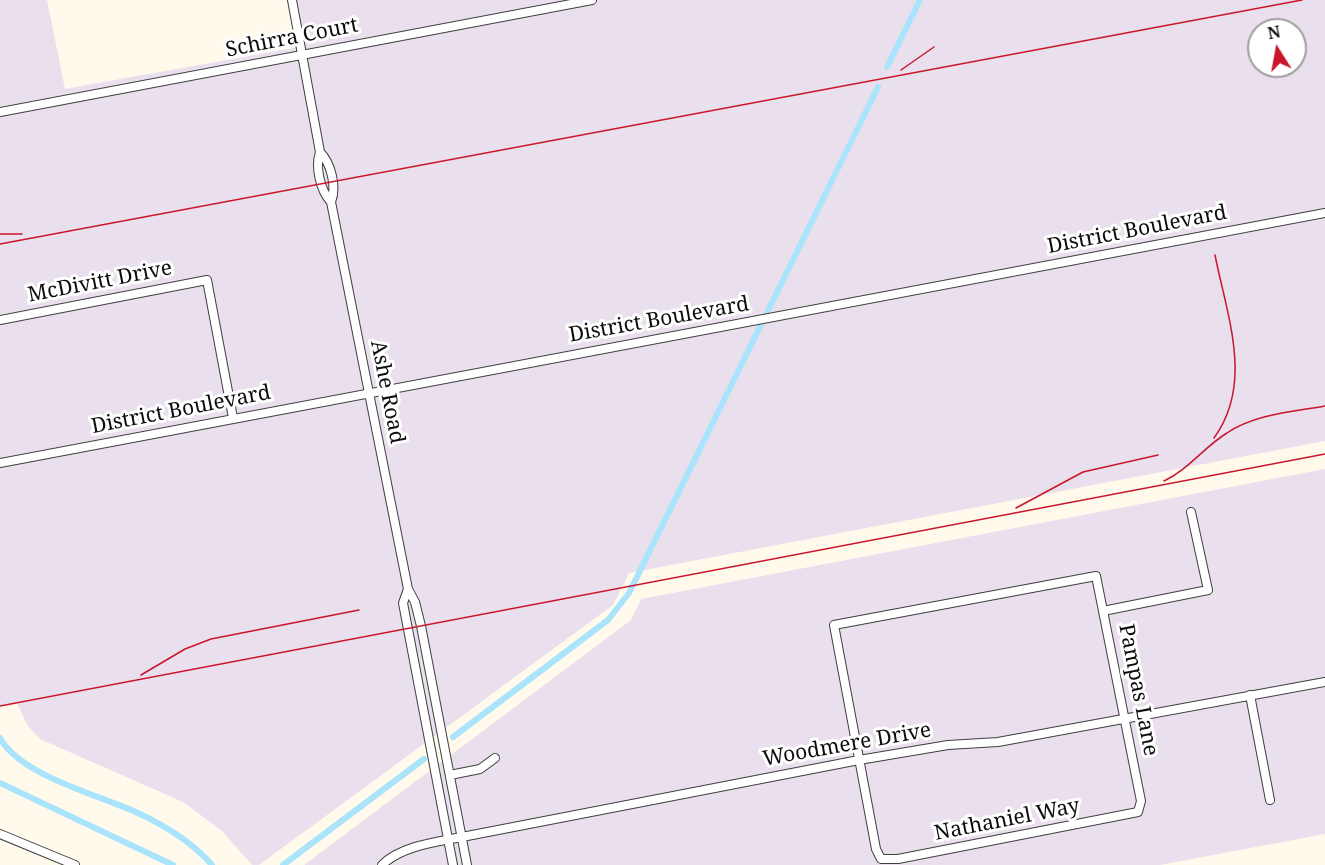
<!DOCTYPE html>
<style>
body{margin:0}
#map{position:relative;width:1325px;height:865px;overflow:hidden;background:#fffaeb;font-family:"Noto Serif",serif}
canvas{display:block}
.north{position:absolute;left:1247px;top:18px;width:60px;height:60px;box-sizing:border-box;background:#fff;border:2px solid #9e9e9e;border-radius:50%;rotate:349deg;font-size:16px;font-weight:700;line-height:24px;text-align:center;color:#0c0c0c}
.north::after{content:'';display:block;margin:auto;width:21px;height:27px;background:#ca162c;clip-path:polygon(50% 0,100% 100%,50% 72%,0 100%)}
</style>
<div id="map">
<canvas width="1325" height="865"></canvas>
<div class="north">N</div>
</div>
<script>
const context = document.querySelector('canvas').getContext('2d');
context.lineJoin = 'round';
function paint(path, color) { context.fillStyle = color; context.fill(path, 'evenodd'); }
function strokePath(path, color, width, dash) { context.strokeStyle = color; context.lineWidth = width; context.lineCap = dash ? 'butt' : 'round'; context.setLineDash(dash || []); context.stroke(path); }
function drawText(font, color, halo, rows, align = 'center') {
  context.font = font + ' "Noto Serif",serif'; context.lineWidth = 6; context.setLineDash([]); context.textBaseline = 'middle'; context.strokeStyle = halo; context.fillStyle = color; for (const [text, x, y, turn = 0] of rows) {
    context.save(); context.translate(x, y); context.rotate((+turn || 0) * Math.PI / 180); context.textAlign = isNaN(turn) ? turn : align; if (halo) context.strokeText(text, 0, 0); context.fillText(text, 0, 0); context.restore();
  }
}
const industrial = new Path2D(`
 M 0,0 L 47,0 L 65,89 L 299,47 L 289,0 L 1325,0 L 1325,441 L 629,573 L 613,605 L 259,865 L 252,865 L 221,830 L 183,802 L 40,739 L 28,726 L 17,703 L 0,706 ZM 1259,30 L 1295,30 L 1295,66 L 1259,66 Z
 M 1325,469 L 1325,834 L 1160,865 L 304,865 L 631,620 L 641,599 Z`);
const canal = new Path2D(`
 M 887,67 L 920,0
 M 453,737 L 608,620 L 629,593 L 878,87
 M 0,738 C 21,776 99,795 138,813 C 166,826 192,842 212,865
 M 0,783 L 173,865
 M 283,865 L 424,759`);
const minor = new Path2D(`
 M 292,0 L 320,152 C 315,167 320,190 331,202 L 408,589 L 415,602 L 421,626 L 467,865
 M 0,112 L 592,0
 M 320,152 C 331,163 337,187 331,202
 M 0,320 L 207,280 L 233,418
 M 0,463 L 1325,213
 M 1096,576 L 1141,801 L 1138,812 L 898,859 L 881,859 L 876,849 L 834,625 Z
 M 408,589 L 403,603 L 453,865
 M 1103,611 L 1208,590 L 1191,512
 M 1250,695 L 1270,800
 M 450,775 L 480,769 L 495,758
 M 0,834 L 75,865
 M 382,865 C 401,846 436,842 462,837 L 859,760 L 948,745 L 998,742 L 1325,682`);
const rail = new Path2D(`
 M 901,70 L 934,47
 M 0,234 L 22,234
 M 0,244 L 1302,0
 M 1214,438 C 1254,383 1227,316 1215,255
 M 1164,481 C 1189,469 1204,447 1227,433 C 1255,414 1292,412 1325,406
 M 1016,508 L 1083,472 L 1158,455
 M 141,675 L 185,649 L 211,639 L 359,610
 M 0,706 L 1325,454`);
const streetNames = [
 ["Schirra Court",292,38,-11],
 ["District Boulevard",1137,230,-11],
 ["McDivitt Drive",100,282,-11],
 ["District Boulevard",659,320,-10],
 ["Ashe Road",387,392,79],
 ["District Boulevard",181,410,-11],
 ["Pampas Lane",1138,690,79],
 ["Woodmere Drive",847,745,-10],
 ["Nathaniel Way",1007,820,-11]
];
paint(industrial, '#eadfec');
strokePath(canal, '#aae3fc', 6);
strokePath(minor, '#3f3f3f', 10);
strokePath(minor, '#fff', 8);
strokePath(rail, '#ca162c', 1.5);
drawText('21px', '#0c0c0c', '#fff', streetNames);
</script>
